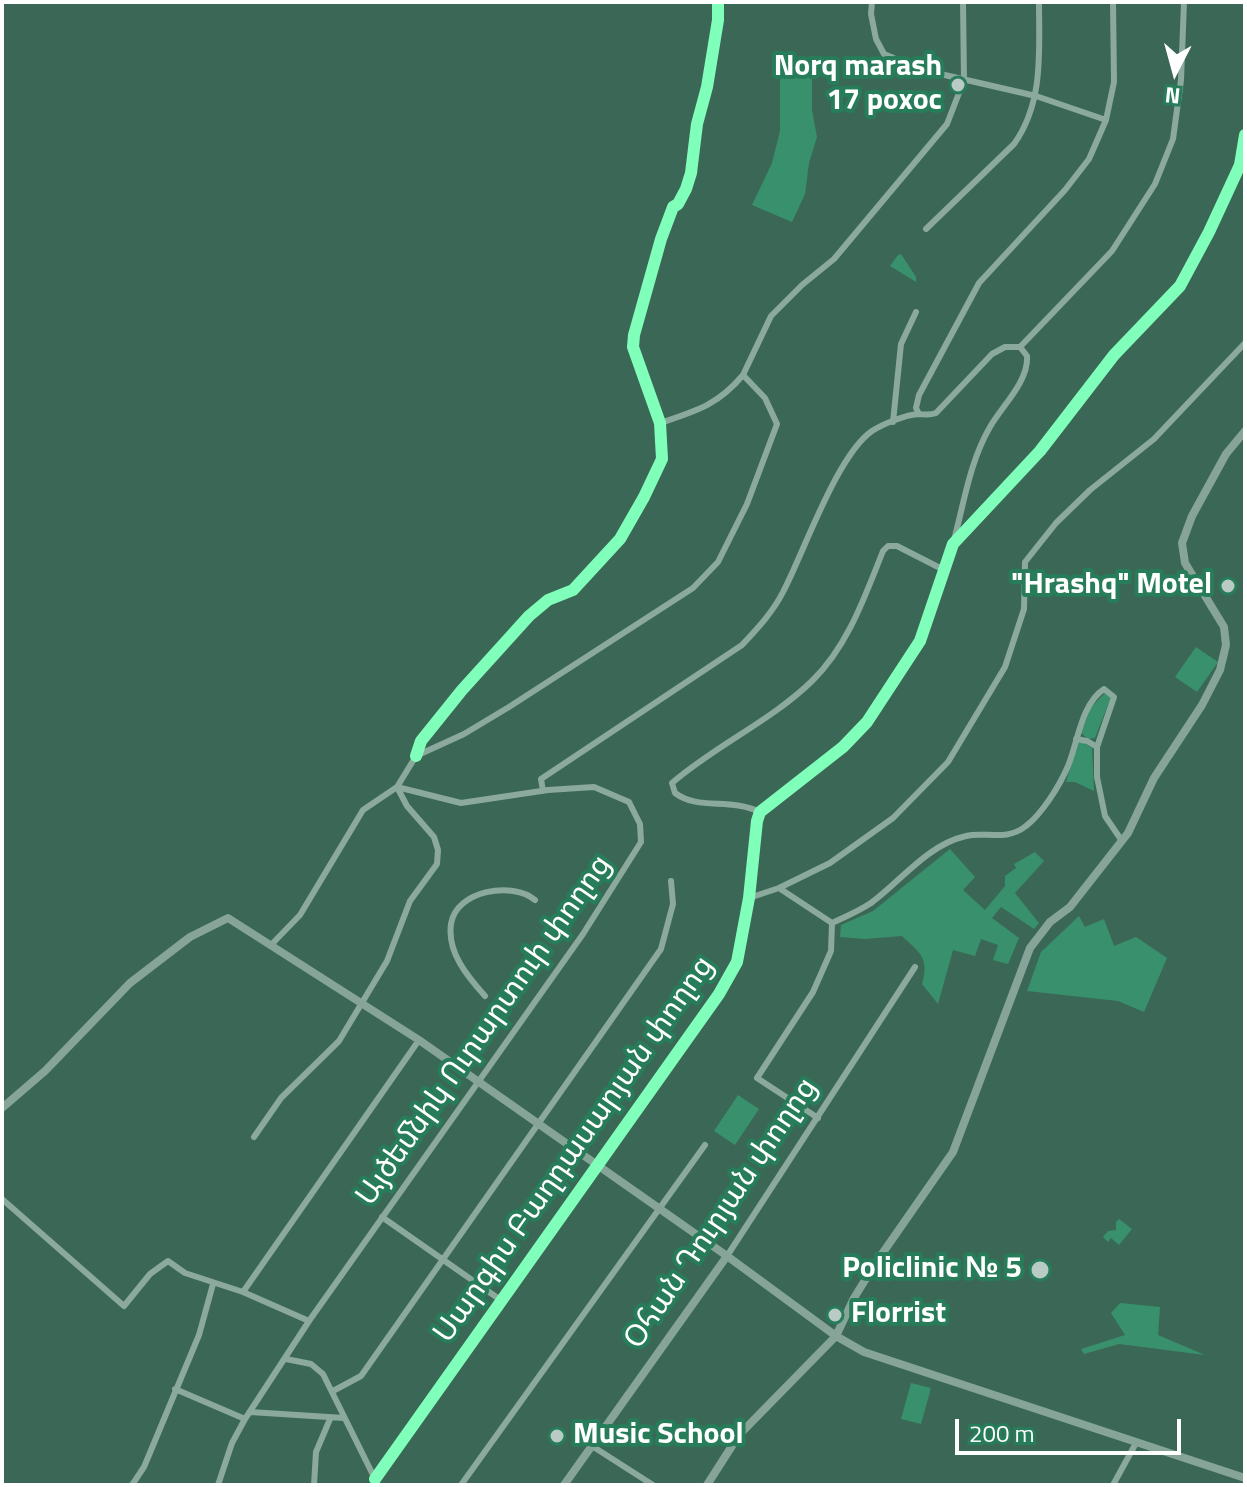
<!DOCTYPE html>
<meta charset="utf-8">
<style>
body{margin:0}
#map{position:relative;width:1247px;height:1487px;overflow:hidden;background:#3b6856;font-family:"Titillium Web",sans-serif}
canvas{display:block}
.frame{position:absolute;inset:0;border:4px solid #fff;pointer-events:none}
.north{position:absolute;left:1135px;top:32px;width:80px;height:80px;-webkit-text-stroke:6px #277c5a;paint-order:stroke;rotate:186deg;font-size:22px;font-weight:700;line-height:32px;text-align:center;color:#fff}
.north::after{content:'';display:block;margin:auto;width:28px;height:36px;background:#fff;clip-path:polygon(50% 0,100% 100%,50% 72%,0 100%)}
.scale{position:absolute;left:955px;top:1419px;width:226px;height:36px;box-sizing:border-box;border:4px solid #fff;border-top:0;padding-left:10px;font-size:24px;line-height:28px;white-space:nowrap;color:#fff;-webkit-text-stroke:6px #277c5a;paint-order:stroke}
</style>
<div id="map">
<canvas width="1247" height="1487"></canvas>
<div class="frame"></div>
<div class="north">N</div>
<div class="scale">200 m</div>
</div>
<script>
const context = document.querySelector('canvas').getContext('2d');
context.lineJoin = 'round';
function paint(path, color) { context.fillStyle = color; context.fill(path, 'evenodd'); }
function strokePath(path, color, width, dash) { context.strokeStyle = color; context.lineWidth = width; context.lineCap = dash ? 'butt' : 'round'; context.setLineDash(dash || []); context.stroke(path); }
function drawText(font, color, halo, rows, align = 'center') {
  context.font = font + ' "Titillium Web","Noto Sans Armenian",sans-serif'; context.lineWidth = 8; context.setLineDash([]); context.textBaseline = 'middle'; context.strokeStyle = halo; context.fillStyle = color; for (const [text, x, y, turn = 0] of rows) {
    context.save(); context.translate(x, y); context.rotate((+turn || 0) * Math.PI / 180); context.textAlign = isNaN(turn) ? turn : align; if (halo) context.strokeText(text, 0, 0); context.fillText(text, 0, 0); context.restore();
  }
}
const green = new Path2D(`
 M 791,67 L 812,76 L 812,110 L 817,137 L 809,163 L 805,194 L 792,222 L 752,205 L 772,163 L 780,131 L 780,80 Z
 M 901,254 L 916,277 L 916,282 L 890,266 L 898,255 Z
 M 1196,647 L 1218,662 L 1197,692 L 1175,677 Z
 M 1105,693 L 1111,697 L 1095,738 L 1088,739 L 1081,733 L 1091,707 Z
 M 1078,743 L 1084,743 L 1092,748 L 1094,791 L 1075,782 L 1066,782 Z
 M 950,849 L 975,877 L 963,890 L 985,910 L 1005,886 L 1005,876 L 1016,868 L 1014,864 L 1035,852 L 1044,861 L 1015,893 L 1039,923 L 1034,929 L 1001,907 L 992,918 L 1019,938 L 1008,964 L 993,960 L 998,945 L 981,939 L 975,956 L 953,950 L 938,1004 L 922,984 C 930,958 919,952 902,936 L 865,939 L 840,937 L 841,925 L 873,911 Z
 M 1079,916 L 1085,927 L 1104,919 L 1114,946 L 1136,937 L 1167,958 L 1144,1012 L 1118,1001 L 1027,991 L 1041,952 Z
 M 738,1095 L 759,1109 L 735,1145 L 714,1131 Z
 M 1119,1219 L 1132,1229 L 1119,1245 L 1111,1238 L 1108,1242 L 1103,1237 L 1108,1231 L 1116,1230 L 1116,1222 Z
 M 1120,1303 L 1160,1307 L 1158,1335 L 1205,1355 L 1119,1344 L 1084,1354 L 1081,1349 L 1125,1335 L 1111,1313 Z
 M 911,1383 L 931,1388 L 921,1424 L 901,1419 Z`);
const street = new Path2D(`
 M 872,2 L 871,14 L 876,39 L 884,54 L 923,70 L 1036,96 L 1106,120
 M 926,229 L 1014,144 C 1044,102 1039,51 1039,2
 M 1020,347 L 1112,251 L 1155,184 L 1173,139 L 1181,80 L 1184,2
 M 919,414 L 916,408 L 919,395 L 979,283 L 1065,190 L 1089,159 L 1106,120 L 1114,82 L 1113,2
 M 893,422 L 901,344 L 916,312
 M 660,423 C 696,411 718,405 743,375 L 771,316 L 802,285 L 834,259 L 947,124 L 964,80 L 963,2
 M 954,540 C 964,503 970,461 990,427 C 1002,406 1029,381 1027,356 L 1020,347
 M 1076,739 L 1087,741 L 1097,747
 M 416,756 L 421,741 L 462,690 L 529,616 L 548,600 L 573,590 L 620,539 L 644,497 L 662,459 L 660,423 L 633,347 L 634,335 L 661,239 L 673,207 L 678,204 L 686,189 L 691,173 L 697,124 L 707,87 L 718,20 L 718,2
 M 543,791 L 541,779 L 742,645 C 757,629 773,612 783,592 C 804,552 837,455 872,431 C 883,424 905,415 918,414 C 925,414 928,416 936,413 L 992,354 L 1005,347 L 1020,347
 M 760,812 C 729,797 699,811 675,793 L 672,783 C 716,745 771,721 812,681 C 848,646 865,596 883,551 L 888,546 L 897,546 L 944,570
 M 779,888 L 832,923
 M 749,898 L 779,888 L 830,863 L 893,818 L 948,762 L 1005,667 L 1024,609 L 1025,562 L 1056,523 L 1090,490 L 1154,439 L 1245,343
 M 832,923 C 845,917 859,911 871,903 C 901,881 927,845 966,836 C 985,831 1006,842 1026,826 C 1042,814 1060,785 1068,766 C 1078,742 1081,704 1104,689 L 1114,697 L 1097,747 L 1097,777 L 1105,816 L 1122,841
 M 271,945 L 300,915 L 363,810 L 397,787 L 416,756 L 464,734 L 509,707 L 693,588 L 718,562 L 747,504 L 777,424 L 765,398 L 743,375
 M 485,996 C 467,976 447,952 451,924 C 456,890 513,881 535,900
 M 818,1118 L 757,1078 L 813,992 L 831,951 L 832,923
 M 254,1137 L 281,1098 L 339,1041 L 387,961 L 410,901 L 437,864 L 438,850 L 434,837 L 407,806 L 397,787
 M 2,1199 L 124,1306 L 150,1274 L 168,1261 L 185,1273 L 243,1292 L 309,1321
 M 382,1217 L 502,1301
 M 727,1256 L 915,967
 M 243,1292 L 419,1040
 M 286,1359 L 311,1364 L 323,1374 L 378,1485
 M 175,1389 L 245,1419
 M 333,1391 L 361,1376 L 661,949 L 673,904 L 671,881
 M 250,1412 L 344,1418
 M 592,1446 L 653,1485
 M 375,1479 L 719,994 L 737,962 L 749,898 L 757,821 L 760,812 L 843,747 L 867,722 L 920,641 L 953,544 L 1040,451 L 1114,355 L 1180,286 L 1209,232 L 1240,165 L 1245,135
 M 132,1485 L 144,1467 L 199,1335 L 213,1284
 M 218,1485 L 232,1443 L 245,1419 L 309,1321 L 583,934 L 641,842 L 640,824 L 629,802 L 594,787 L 548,790 L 461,803 L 397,787
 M 314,1485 L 316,1452 L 330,1419
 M 461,1485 L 705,1145
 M 1113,1485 L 1136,1443`);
const secondary = new Path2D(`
 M 2,1108 L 45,1071 L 130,983 L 190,937 L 228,918 L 419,1040 L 727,1256 L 836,1336 L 864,1352 L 1245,1478
 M 564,1485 L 727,1256
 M 707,1485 L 739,1435 L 836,1336 L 854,1298 L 875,1264 L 953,1152 L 1030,948 L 1050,922 L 1070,907 L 1128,833 L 1154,778 L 1202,705 L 1220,670 L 1226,645 L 1224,627 L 1185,563 L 1182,543 L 1192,516 L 1226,454 L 1245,431`);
const cycleway = new Path2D(`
 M 416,756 L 421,741 L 462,690 L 529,616 L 548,600 L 573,590 L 620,539 L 644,497 L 662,459 L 660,423 L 633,347 L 634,335 L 661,239 L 673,207 L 678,204 L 686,189 L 691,173 L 697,124 L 707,87 L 718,20 L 718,2
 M 375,1479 L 719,994 L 737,962 L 749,898 L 757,821 L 760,812 L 843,747 L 867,722 L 920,641 L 953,544 L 1040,451 L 1114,355 L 1180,286 L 1209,232 L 1240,165 L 1245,135`);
const markers = [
 [958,85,8,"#bacac4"],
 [1228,586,8,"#bacac4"],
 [1040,1270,10,"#bacac4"],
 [835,1315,8,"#bacac4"],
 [557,1436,8,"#bacac4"]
];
const poiNames = [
 ["Norq marash",942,68],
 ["17 poxoc",942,102],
 ["\"Hrashq\" Motel",1212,586],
 ["Policlinic № 5",1022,1270],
 ["Florrist",851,1315,"left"],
 ["Music School",573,1436,"left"]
];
const streetNames = [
 ["Այծեմնիկ Ուրարտուի փողոց",485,1031,-55],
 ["Սարգիս Բաղդասարյան փողոց",575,1150,-55],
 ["Օհան Դուրյան փողոց",722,1214,-56]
];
paint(green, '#38916c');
strokePath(street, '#8ba99d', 6);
strokePath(secondary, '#86a498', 8);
strokePath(cycleway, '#80ffba', 12);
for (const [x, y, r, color] of markers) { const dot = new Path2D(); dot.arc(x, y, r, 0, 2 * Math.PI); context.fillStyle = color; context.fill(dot); strokePath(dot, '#277c5a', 3); }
drawText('bold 30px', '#fff', '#277c5a', poiNames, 'right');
drawText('30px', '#fff', '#277c5a', streetNames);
</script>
